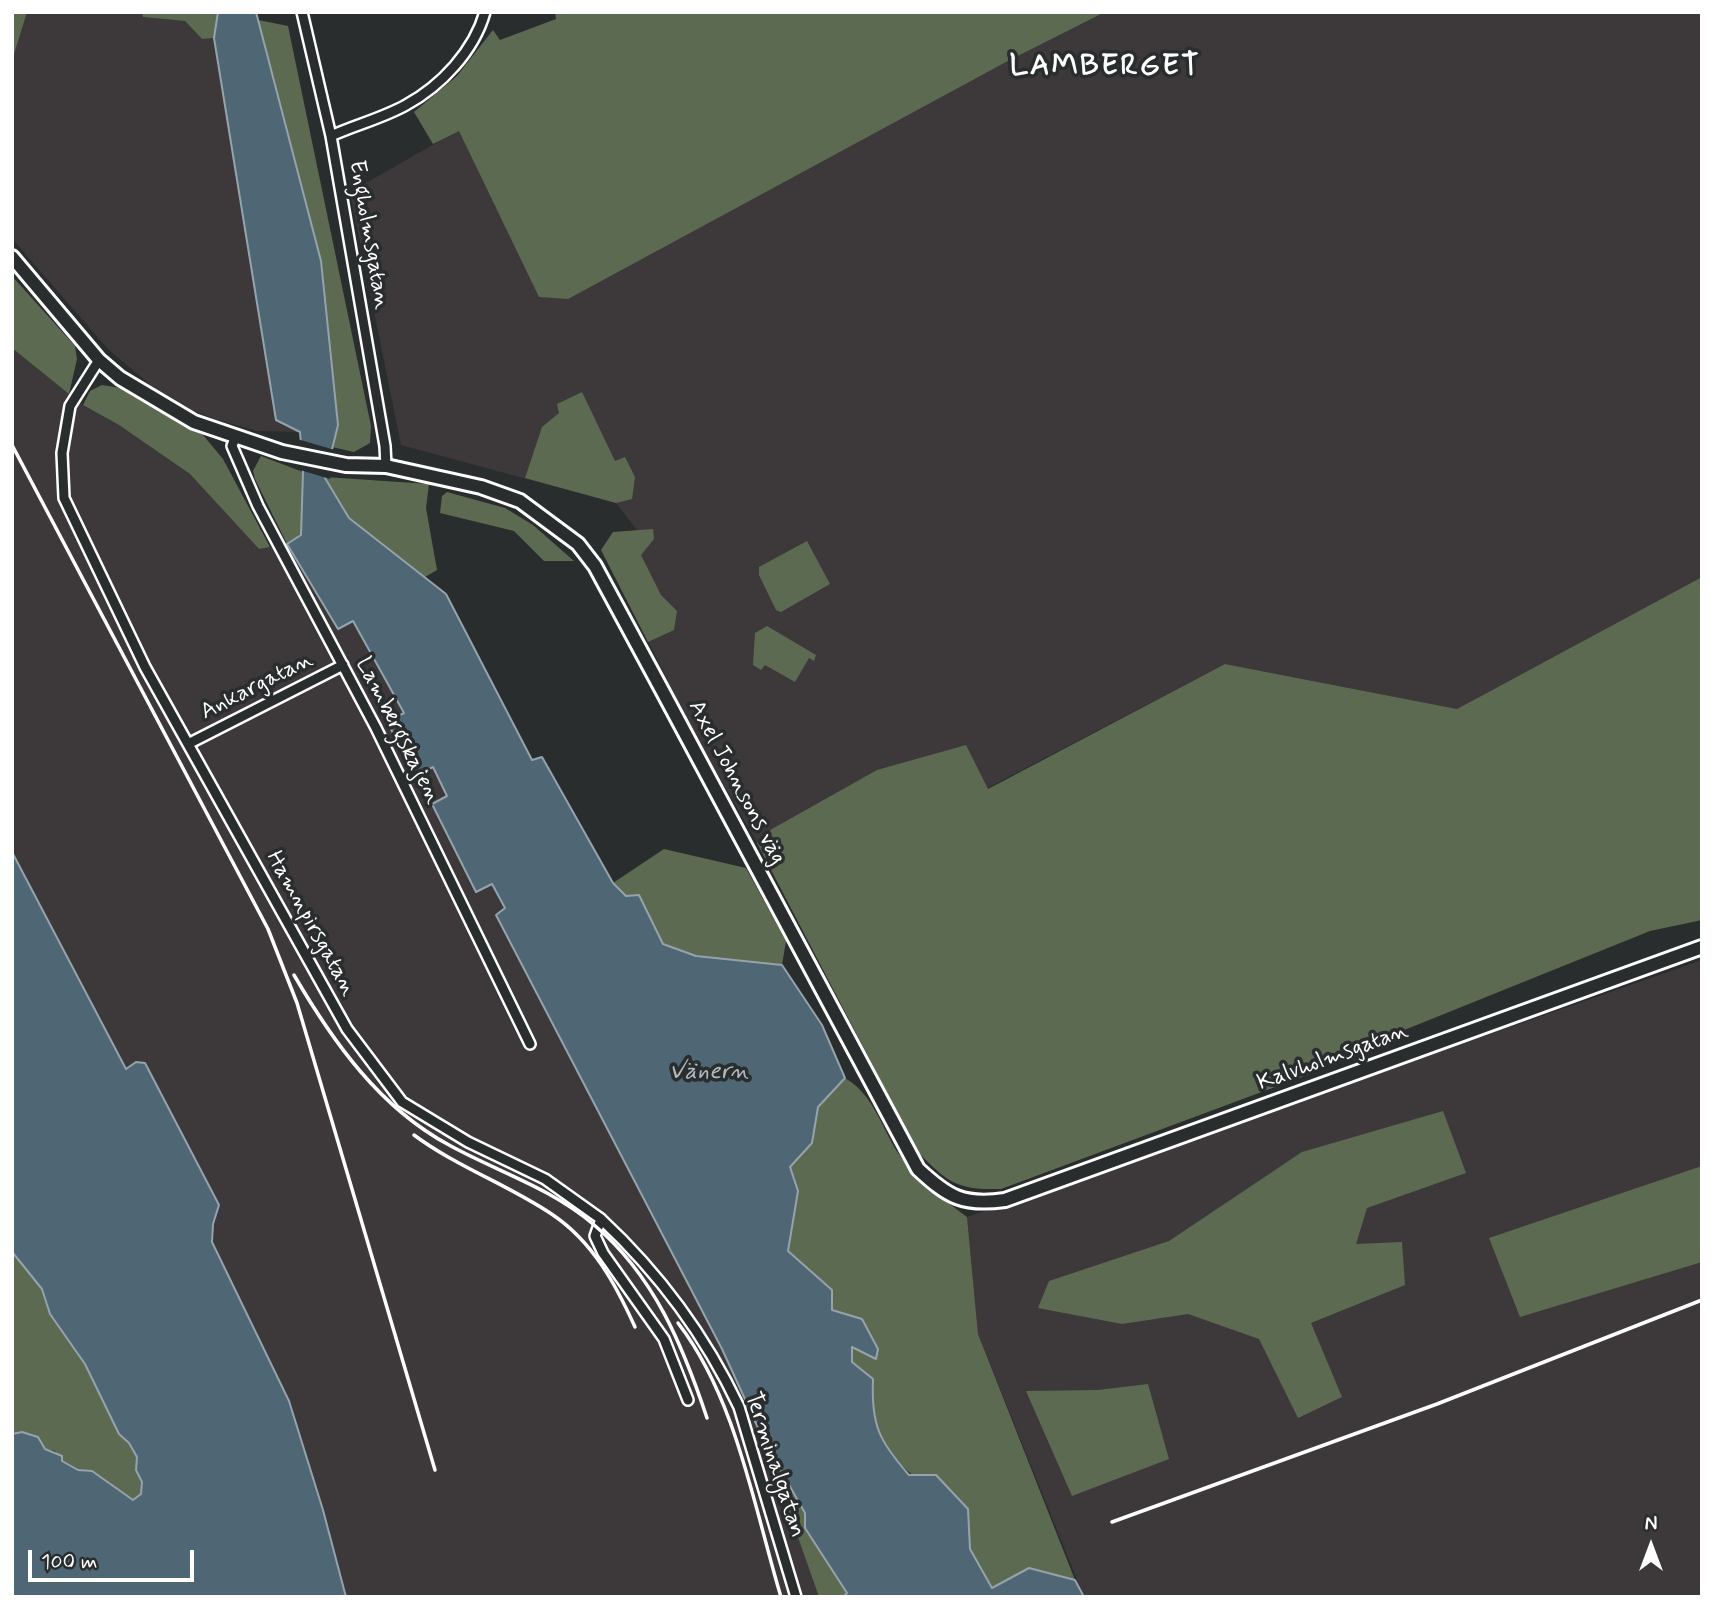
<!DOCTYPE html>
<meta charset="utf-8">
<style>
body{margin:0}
#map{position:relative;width:1714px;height:1609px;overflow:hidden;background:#2a2d2e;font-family:Mynerve,sans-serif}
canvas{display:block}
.frame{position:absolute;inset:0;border:14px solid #fff;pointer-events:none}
.north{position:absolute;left:1616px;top:1511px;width:70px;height:70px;-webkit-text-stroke:5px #2a2d2e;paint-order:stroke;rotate:0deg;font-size:19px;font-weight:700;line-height:28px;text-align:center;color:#fff}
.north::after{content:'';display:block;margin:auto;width:24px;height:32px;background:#fff;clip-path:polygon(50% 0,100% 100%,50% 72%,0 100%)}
.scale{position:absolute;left:28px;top:1550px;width:166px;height:32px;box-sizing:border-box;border:4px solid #fff;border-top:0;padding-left:9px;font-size:21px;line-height:24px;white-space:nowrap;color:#fff;-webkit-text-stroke:5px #2a2d2e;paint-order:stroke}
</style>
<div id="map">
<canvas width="1714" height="1609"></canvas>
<div class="frame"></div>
<div class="north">N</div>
<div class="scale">100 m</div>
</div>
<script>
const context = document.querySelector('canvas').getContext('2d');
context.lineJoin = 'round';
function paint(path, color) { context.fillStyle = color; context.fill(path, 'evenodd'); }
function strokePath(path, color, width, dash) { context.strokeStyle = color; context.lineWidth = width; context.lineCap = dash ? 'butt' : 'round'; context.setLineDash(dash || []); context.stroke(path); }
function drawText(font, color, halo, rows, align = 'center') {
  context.font = font + ' Mynerve,sans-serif'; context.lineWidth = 7; context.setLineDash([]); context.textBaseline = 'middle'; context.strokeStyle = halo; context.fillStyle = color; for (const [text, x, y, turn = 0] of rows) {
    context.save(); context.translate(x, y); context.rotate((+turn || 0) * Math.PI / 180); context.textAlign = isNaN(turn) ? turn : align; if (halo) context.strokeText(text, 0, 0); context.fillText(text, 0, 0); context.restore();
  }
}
const built = new Path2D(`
 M 27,12 L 142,12 L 144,17 L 185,21 L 202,39 L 214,38 L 276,419 L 300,432 L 257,431 L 215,419 L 184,407 L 153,387 L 108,349 L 14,241 L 12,61 Z
 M 1105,12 L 1702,12 L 1702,577 L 1457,709 L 1225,664 L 786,893 L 693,731 L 603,551 L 637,530 L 616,503 L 401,445 L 350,192 L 459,130 L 509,231 L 1006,62 Z
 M 12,348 L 83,405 L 119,425 L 190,474 L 259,549 L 287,544 L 337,628 L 353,620 L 404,713 L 388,723 L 416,775 L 432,767 L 447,796 L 432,804 L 476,891 L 492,883 L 505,908 L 496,916 L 722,1349 L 764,1441 L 819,1597 L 346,1597 L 323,1510 L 289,1401 L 212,1242 L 213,1224 L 219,1205 L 145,1063 L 126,1069 L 12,852 Z
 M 1702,960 L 1702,1597 L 1084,1597 L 978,1334 L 967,1217 Z`);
const green = new Path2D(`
 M 12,12 L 27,12 L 12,61 Z
 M 142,12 L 218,12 L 214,38 L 202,39 L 185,21 L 143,17 Z
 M 555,12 L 1105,12 L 1006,62 L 568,299 L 539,297 L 459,131 L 433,144 L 414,112 L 457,76 L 493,30 L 500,40 L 556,19 Z
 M 258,20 L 288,26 L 371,426 L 370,443 L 354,452 L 332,447 L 338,425 L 321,261 Z
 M 12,276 L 75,346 L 77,359 L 69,394 L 12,348 Z
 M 102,385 L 121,388 L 203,435 L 223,459 L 270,547 L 259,549 L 190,474 L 119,425 L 83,405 L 90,391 Z
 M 582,392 L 615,461 L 625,457 L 635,477 L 632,499 L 616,503 L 525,478 L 542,427 L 559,413 L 557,404 Z
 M 261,456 L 303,472 L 301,536 L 287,544 L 255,479 L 253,471 Z
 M 325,477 L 429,484 L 426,508 L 437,570 L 425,577 L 349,517 Z
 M 447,492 L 505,508 L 533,525 L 574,561 L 544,561 L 514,531 L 440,513 L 442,496 Z
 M 653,529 L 654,539 L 641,555 L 661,595 L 677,611 L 674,630 L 648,642 L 601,550 L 613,532 Z
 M 807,541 L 830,584 L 781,612 L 776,610 L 759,575 L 759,567 Z
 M 1702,577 L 1702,920 L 1650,931 L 1315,1066 L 1310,1074 L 1001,1189 C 957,1190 948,1183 918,1152 L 757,843 L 772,829 L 877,770 L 966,745 L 988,789 L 1225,664 L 1457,709 Z
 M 767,626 L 816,655 L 814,661 L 809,658 L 795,682 L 765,665 L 761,670 L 753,665 L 755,633 Z
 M 664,849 L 746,868 L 786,941 L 782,965 L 696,956 L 663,944 L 639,895 L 626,896 L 613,883 Z
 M 845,1078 C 873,1094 881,1126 898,1153 C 916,1180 942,1198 967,1217 L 978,1334 L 1075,1580 L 1029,1568 L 993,1588 L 970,1549 L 968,1509 C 928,1486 880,1463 871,1412 C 869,1402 872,1390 872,1379 L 852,1362 L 852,1347 L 876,1359 L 878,1349 L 831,1310 L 787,1251 L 798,1191 L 790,1167 L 812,1143 L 818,1107 Z
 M 1443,1111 L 1466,1173 L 1367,1208 L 1356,1244 L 1402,1242 L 1405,1285 L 1311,1323 L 1342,1397 L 1298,1418 L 1259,1339 L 1188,1314 L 1122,1324 L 1038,1308 L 1049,1281 L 1169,1241 L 1302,1152 Z
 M 1702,1166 L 1702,1262 L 1520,1317 L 1489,1238 Z
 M 12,1236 L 13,1253 L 42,1289 L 50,1314 L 85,1364 L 119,1434 L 129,1443 L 137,1457 L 136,1470 L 142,1482 L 141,1494 L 133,1500 L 92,1471 L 78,1470 L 61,1461 L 55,1451 L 45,1449 L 22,1432 L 12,1434 Z
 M 1148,1384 L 1169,1459 L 1072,1496 L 1026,1391 L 1098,1390 Z
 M 764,1441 L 805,1513 L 805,1528 L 847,1593 L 843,1597 L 819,1597 Z`);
const water = new Path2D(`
 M 218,12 L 256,12 L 321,261 L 338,425 L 325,478 L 349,518 L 446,594 L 532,760 L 542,757 L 613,883 L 626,896 L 639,895 L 663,944 L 696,956 L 782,965 L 822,1025 L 845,1078 L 818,1107 L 812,1143 L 790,1167 L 798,1191 L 788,1251 L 832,1290 L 832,1310 L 862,1319 L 878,1349 L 876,1359 L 852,1347 L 852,1362 L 873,1379 C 871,1425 879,1441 909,1475 L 936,1475 L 968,1509 L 970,1549 L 992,1588 L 1029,1568 L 1075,1580 L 1084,1597 L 843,1597 L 847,1593 L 805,1528 L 805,1513 L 764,1441 L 722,1349 L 496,915 L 505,908 L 492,884 L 476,892 L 432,804 L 447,796 L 433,767 L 416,776 L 387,722 L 404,713 L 353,621 L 338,629 L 287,544 L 301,535 L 303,472 L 300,432 L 276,420 L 214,38 Z
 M 12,852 L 126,1069 L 136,1062 L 145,1063 L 219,1205 L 213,1224 L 212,1242 L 289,1401 L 323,1510 L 346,1597 L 12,1597 L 12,1434 L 22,1432 L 38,1437 L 45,1449 L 62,1456 L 62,1461 L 78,1470 L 92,1471 L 133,1500 L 141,1494 L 142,1482 L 136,1470 L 137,1457 L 129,1443 L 119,1434 L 85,1364 L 50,1314 L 42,1289 L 13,1253 Z`);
const pier = new Path2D(`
 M 297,439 L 335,450 L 330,479 L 300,470 Z`);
const street = new Path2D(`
 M 302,12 L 331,136 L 385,446 L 386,466
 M 331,136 C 355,125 383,118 406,105 C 441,86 474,51 485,12
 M 99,360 L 70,406 L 62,453 L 64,498 L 145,667 L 347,1029 L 402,1102 L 468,1142 L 545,1179 L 601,1219 L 595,1236 L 603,1253 L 664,1339 L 688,1400
 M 235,438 L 232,446 L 258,506 L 376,728 L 530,1044
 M 188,744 L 343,665
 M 601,1219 C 659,1273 705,1335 739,1407 L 796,1597`);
const secondary = new Path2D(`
 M 12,257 L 99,360 L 120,378 L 194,422 L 282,452 L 346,465 L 386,466 L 481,487 L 520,501 L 578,544 L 595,566 L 663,692 L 918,1169 C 948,1197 963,1206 1005,1200 L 1702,947`);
const rail = new Path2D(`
 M 12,445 L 268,929 L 297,1003 L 435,1470
 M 294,975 C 333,1042 380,1108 449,1145 C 498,1172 551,1188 593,1224 C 654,1275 683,1346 707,1418
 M 414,1135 C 457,1167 509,1185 553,1215 C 593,1242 616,1285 635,1327
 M 678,1323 C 736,1398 754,1507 781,1597
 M 1112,1522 L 1437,1404 L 1702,1300`);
const streetNames = [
 ["Engholmsgatan",368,235,80],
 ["Ankargatan",257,687,-27],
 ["Lambergskajen",397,731,63],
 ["Axel Johnsons väg",736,783,62],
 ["Hamnpirsgatan",310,924,61],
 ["Kalvholmsgatan",1333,1058,-20],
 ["Terminalgatan",774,1465,72]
];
const waterNames = [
 ["Vänern",709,1073]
];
const districtNames = [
 ["LAMBERGET",1105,68]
];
paint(built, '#3d393a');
paint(green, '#5c6a52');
paint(water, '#4f6674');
strokePath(water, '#95a3ac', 2);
paint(pier, '#2a2d2e');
strokePath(street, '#fff', 14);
strokePath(secondary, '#fff', 18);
strokePath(street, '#2a2d2e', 9);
strokePath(secondary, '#2a2d2e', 12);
strokePath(rail, '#fff', 3.5);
drawText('23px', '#fff', '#2a2d2e', streetNames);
drawText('italic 24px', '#b0bac0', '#2a2d2e', waterNames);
context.letterSpacing = '2px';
drawText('bold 30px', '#fff', '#2a2d2e', districtNames);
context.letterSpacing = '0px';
</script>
